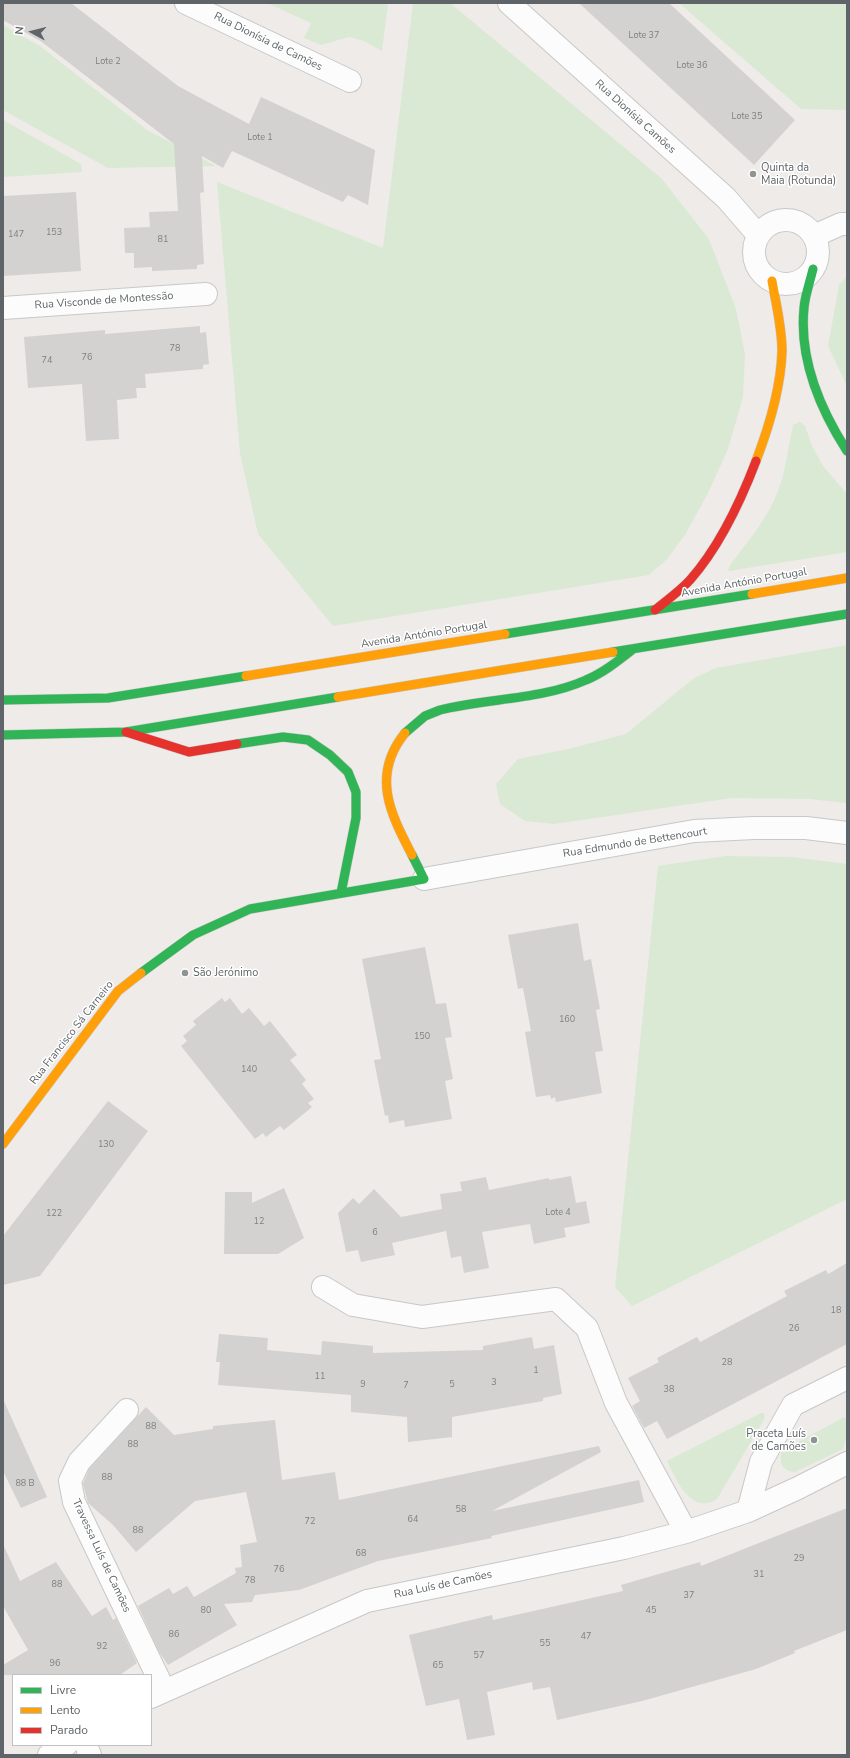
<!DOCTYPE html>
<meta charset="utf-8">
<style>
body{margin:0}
#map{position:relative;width:850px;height:1758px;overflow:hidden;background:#eeebe8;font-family:"Nunito Sans",sans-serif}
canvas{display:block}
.frame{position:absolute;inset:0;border:4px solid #5e6467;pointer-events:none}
.legend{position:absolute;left:12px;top:1674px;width:140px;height:72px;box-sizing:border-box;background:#fff;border:1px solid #bfc1c2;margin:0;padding:5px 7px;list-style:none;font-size:12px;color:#5e6467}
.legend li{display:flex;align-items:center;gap:8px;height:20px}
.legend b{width:20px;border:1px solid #bfc1c2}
.north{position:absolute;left:12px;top:12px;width:40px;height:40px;-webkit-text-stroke:3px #fff;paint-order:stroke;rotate:277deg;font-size:11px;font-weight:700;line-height:16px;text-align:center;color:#5e6467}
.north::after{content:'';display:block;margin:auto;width:14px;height:18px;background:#5e6467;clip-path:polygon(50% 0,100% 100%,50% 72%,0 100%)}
</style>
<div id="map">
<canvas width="850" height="1758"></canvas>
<div class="frame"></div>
<ul class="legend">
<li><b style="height:5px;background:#30b455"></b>Livre</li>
<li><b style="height:5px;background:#ff9f0a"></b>Lento</li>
<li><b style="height:5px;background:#e5322d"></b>Parado</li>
</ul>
<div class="north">N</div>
</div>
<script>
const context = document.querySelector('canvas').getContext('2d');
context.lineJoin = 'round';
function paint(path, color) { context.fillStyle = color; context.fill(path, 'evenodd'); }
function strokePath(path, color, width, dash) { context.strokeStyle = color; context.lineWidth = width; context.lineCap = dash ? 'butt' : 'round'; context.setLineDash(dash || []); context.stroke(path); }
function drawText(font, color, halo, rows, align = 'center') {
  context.font = font + ' "Nunito Sans",sans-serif'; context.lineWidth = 3; context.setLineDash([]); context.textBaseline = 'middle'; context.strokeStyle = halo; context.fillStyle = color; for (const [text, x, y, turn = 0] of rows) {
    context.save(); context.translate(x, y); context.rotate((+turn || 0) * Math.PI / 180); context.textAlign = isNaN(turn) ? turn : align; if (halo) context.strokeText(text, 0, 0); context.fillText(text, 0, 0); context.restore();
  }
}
const green = new Path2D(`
 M 267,3 L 388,3 L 382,51 L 364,41 L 349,37 L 321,45 L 304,38 L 311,23 Z
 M 413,3 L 450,3 L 661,178 L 709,239 L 736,309 L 745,354 L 743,397 L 728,449 L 708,493 L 685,535 L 667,559 L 649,575 L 333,626 L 258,534 L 240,453 L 217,182 L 383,248 Z
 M 679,3 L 847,3 L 847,110 L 801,109 Z
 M 3,25 L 40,46 L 147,130 L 216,166 L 108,168 L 3,110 Z
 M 3,120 L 81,164 L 82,172 L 3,177 Z
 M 847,276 L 847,386 L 828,346 L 839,285 Z
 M 800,422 L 805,426 L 812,446 L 823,466 L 847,494 L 847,552 L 729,571 L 728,570 L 730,565 C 750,539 773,512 782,479 C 787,461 789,443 793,425 Z
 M 847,645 L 847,803 L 809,799 L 732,798 L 554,824 L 525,821 L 500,804 L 496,784 L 518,759 L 568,749 L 626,734 L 694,678 L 716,668 Z
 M 726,856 L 791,857 L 847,864 L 847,1199 L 632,1306 L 615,1287 L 658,866 Z
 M 761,1413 L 764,1413 L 765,1418 L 717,1499 C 691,1516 676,1479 667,1461 Z
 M 844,1417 L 847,1419 L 847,1436 L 843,1449 L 795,1472 C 782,1471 779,1463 782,1451 Z`);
const building = new Path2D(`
 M 3,3 L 71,3 L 178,86 L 249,124 L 261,97 L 375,150 L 368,205 L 348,195 L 343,202 L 232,151 L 223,168 L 202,156 L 204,192 L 200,193 L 204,264 L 197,265 L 197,269 L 152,271 L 152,267 L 134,268 L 134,253 L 125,253 L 124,228 L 150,227 L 149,212 L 178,211 L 174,144 L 42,42 L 3,20 Z
 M 579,3 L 669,3 L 795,120 L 754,165 Z
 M 76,192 L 81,271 L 3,276 L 3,196 Z
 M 200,326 L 200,333 L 206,332 L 209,364 L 203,365 L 203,369 L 145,374 L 146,388 L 136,388 L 137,398 L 117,400 L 119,439 L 86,441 L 82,384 L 28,388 L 24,337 L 105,330 L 105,334 Z
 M 578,923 L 584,961 L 591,959 L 600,1009 L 596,1010 L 603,1051 L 595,1052 L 602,1093 L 556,1102 L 555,1097 L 551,1099 L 550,1095 L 536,1097 L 525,1032 L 531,1031 L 523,988 L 518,989 L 508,935 Z
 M 425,947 L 436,1004 L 446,1003 L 452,1037 L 445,1038 L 453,1079 L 445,1081 L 452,1119 L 405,1127 L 404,1120 L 389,1123 L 388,1115 L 385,1116 L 374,1060 L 381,1059 L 362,959 Z
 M 222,998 L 225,1002 L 230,998 L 242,1014 L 249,1008 L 264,1026 L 270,1021 L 297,1055 L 290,1060 L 306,1080 L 302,1084 L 314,1099 L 308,1103 L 312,1107 L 284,1130 L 280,1126 L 266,1137 L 263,1133 L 255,1139 L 181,1046 L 187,1041 L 183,1036 L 196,1025 L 193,1021 Z
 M 108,1101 L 148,1131 L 40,1276 L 3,1285 L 3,1236 Z
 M 571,1176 L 576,1203 L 586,1201 L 590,1223 L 564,1228 L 566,1237 L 534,1244 L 530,1224 L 482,1232 L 489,1268 L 464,1273 L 461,1256 L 451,1258 L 446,1231 L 392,1243 L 395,1255 L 361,1262 L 358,1250 L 346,1252 L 338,1213 L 353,1198 L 359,1204 L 374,1189 L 401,1217 L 442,1209 L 440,1194 L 462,1191 L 460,1182 L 486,1177 L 489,1190 L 549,1178 L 549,1180 Z
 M 284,1188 L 304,1238 L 278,1254 L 224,1254 L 225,1192 L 252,1192 L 252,1203 Z
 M 847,1263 L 847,1344 L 667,1439 L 657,1421 L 644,1428 L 632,1406 L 640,1401 L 628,1378 L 659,1362 L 657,1358 L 697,1337 L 700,1342 L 787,1296 L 784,1291 L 826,1270 L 828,1274 Z
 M 219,1334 L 268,1338 L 267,1350 L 321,1355 L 322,1341 L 373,1346 L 373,1353 L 483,1350 L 483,1346 L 532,1337 L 534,1349 L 554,1345 L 562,1394 L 543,1398 L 543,1401 L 452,1417 L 452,1437 L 408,1442 L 407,1417 L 351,1412 L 351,1395 L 218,1385 L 220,1362 L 216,1362 Z
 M 3,1399 L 47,1497 L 21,1508 L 3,1471 Z
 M 146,1407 L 174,1435 L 213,1429 L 213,1426 L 275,1420 L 282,1480 L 335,1472 L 339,1500 L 599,1446 L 601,1452 L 492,1511 L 639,1480 L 644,1502 L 491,1536 L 492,1538 L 378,1561 L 299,1590 L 255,1595 L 252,1602 L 224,1604 L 237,1625 L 168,1665 L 158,1650 L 138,1606 L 169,1588 L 173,1594 L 187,1586 L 194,1597 L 236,1573 L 235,1568 L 242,1567 L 240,1545 L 257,1542 L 246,1492 L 195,1501 L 136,1552 L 113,1525 L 88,1503 L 83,1484 L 89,1469 Z
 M 847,1508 L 847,1630 L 794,1651 L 795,1653 L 756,1669 L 642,1701 L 557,1720 L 550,1687 L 533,1690 L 532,1682 L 487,1692 L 495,1735 L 467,1740 L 459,1699 L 426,1706 L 409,1635 L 492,1615 L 493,1620 L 623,1591 L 621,1585 L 700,1562 L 701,1566 Z
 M 3,1544 L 20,1581 L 56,1562 L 92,1616 L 106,1607 L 113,1620 L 116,1618 L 137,1663 L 120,1675 L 3,1675 L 3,1665 L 28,1650 L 3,1606 Z`);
const street = new Path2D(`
 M 186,3 L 350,81
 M 509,3 L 726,198 L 758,235
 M754 252a32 32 0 1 1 64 0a32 32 0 1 1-64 0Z
 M 814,236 L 841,224 L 847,224
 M 3,308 L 206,294
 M 424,879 L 694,831 L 754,828 L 806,828 L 847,833
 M 323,1287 L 353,1305 L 422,1317 L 556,1299 L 587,1328 L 616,1403 L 686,1532
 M 127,1410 L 79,1462 L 70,1481 L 74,1502 L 164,1690
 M 748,1511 L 761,1462 L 793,1405 L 847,1378
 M 151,1697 L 367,1601 L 624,1548 L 686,1532 L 748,1511 L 798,1488 L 847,1463
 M 86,1745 L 90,1755
 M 49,1755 L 66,1745`);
const fast = new Path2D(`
 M 813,269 C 810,282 805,295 804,308 C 799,359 820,409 847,451
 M 505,634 L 752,594
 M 613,652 L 847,614
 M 3,700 L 108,698 L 246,676
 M 405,733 L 425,716 L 440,710 C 488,698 541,700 586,680 C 603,673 618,661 632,650
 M 3,735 L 126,732 L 338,697
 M 237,744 L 283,737 L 308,740 L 330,755 L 348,772 L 356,792 L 356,818 L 341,893
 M 141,973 L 193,935 L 250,909 L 424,879 L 412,855`);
const slow = new Path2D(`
 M 756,461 C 769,427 781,388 782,351 C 782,327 776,304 772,281
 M 752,594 L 847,578
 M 246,676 L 505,634
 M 338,697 L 613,652
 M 405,733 C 371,775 390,813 412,855
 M 3,1144 L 118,991 L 141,973`);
const jam = new Path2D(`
 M 655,610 C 667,600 680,591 690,580 C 720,546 740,503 756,461
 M 126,732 L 189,752 L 237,744`);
const markers = [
 [753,174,4,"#909394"],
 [185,973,4,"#909394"],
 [814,1440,4,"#909394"]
];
const numberNames = [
 ["Lote 37",644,36],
 ["Lote 2",108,62],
 ["Lote 36",692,66],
 ["Lote 35",747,117],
 ["Lote 1",260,138],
 ["153",54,233],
 ["147",16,235],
 ["81",163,240],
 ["78",175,349],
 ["76",87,358],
 ["74",47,361],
 ["160",567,1020],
 ["150",422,1037],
 ["140",249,1070],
 ["130",106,1145],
 ["Lote 4",558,1213],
 ["122",54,1214],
 ["12",259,1222],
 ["6",375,1233],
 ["18",836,1311],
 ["26",794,1329],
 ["28",727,1363],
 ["1",536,1371],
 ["11",320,1377],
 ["3",494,1383],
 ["9",363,1385],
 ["5",452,1385],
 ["7",406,1386],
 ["38",669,1390],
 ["88",151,1427],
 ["88",133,1445],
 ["88",107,1478],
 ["88 B",25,1484],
 ["58",461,1510],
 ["64",413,1520],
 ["72",310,1522],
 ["88",138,1531],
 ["68",361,1554],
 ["29",799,1559],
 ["76",279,1570],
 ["31",759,1575],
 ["78",250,1581],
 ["88",57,1585],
 ["37",689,1596],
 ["80",206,1611],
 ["45",651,1611],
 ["86",174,1635],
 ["47",586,1637],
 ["55",545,1644],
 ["92",102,1647],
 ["57",479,1656],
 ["96",55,1664],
 ["65",438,1666]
];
const streetNames = [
 ["Rua Dionísia de Camões",268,42,26],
 ["Rua Dionísia Camões",635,117,42],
 ["Rua Visconde de Montessão",104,301,-4],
 ["Avenida António Portugal",744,583,-10],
 ["Avenida António Portugal",424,635,-9],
 ["Rua Edmundo de Bettencourt",635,843,-9],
 ["Rua Francisco Sá Carneiro",72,1033,-52],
 ["Travessa Luís de Camões",101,1556,65],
 ["Rua Luís de Camões",443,1585,-12]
];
const poiNames = [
 ["Quinta da",761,168],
 ["Maia (Rotunda)",761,181],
 ["São Jerónimo",193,973],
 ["Praceta Luís",806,1434,"right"],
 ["de Camões",806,1447,"right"]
];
paint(green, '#dae9d4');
paint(building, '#d4d2d1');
strokePath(street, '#c7c8c7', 24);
strokePath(fast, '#cacaca', 10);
strokePath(slow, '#cacaca', 10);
strokePath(jam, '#cacaca', 10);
strokePath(street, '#fcfcfc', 22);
strokePath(fast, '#30b455', 9);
strokePath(slow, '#ff9f0a', 9);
strokePath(jam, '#e5322d', 9);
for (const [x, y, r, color] of markers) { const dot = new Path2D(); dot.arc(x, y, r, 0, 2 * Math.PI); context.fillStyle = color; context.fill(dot); strokePath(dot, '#fff', 1.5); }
drawText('9px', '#7d8182', null, numberNames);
drawText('11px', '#5e6467', '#fff', streetNames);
drawText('11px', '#5e6467', '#fff', poiNames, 'left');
</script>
